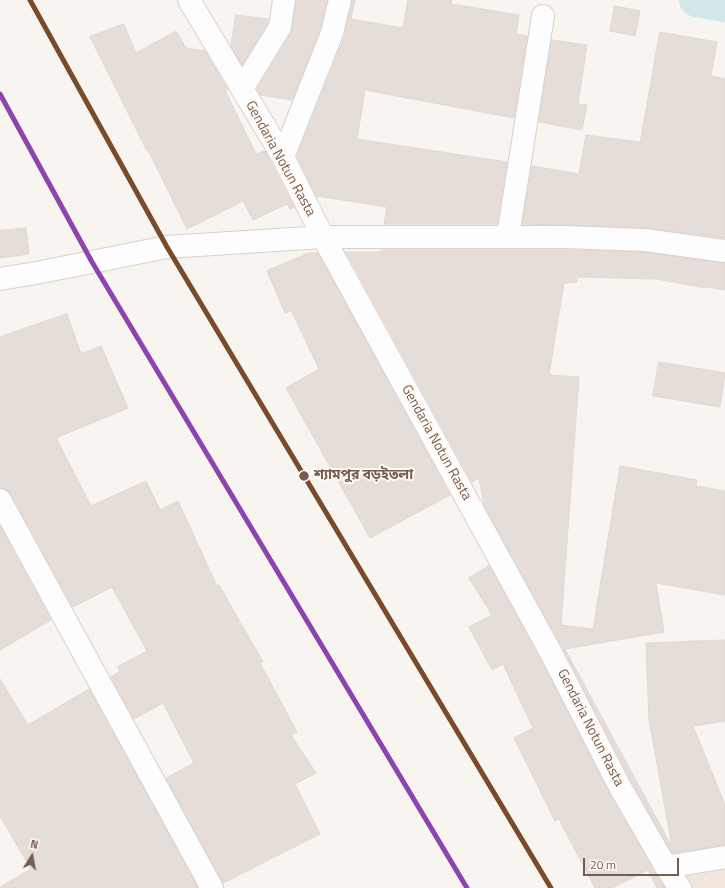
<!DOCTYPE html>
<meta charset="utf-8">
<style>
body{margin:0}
#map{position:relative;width:725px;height:888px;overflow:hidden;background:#f8f4f0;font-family:"Titillium Web",sans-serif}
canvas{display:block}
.north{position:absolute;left:12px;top:836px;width:40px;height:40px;-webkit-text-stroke:3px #fef9f3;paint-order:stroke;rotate:11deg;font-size:11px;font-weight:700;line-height:16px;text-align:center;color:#765b50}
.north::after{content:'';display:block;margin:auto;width:14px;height:18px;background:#765b50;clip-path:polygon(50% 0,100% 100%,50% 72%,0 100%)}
.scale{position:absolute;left:583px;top:858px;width:96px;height:18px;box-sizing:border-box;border:2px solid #765b50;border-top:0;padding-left:5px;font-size:12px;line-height:14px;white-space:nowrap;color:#765b50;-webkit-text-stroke:3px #fef9f3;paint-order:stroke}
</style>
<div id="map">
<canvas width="725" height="888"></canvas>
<div class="north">N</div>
<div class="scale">20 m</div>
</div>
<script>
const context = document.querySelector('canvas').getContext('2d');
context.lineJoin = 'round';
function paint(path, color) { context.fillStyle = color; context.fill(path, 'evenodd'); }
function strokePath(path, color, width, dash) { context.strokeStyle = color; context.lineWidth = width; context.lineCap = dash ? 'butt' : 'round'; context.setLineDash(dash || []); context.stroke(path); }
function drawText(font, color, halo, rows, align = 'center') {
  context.font = font + ' "Titillium Web","Noto Sans Bengali",sans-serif'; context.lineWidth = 4; context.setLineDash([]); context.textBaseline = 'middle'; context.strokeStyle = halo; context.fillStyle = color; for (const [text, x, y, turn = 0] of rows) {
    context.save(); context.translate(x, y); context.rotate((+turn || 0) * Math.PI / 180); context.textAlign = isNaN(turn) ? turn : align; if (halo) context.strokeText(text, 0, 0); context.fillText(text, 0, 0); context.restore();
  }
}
const residential = new Path2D(`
 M 725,853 L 725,888 L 692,888 L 675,859 Z`);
const canal = new Path2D(`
 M 696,0 L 725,5`);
const building = new Path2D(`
 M 296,0 L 327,0 L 320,29 L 292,100 L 260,95 L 257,89 L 291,33 Z
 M 352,0 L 355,0 L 351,19 L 403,28 L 408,0 L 452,0 L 451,4 L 519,15 L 516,34 L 527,36 L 514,118 L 365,90 L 357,139 L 507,162 L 497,224 L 384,224 L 387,207 L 316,196 L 297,156 L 344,38 Z
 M 615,6 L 640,11 L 635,36 L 610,31 Z
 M 236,15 L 268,19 L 268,23 L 242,65 L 231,47 Z
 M 124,24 L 136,53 L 176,31 L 186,48 L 205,51 L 228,90 L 225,90 L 256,154 L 265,151 L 294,207 L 290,209 L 287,204 L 253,220 L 243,201 L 187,229 L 148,150 L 147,151 L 90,37 Z
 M 660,32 L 717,42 L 711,76 L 725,79 L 725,238 L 646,228 L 564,225 L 522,224 L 532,166 L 579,174 L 586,135 L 640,142 Z
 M 552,40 L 587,45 L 578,104 L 587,105 L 582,130 L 539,122 Z
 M 26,228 L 29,254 L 0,258 L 0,231 Z
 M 381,250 L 564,250 L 644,252 L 725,263 L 725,290 L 707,287 L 706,288 L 656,279 L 577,277 L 577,282 L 564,283 L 549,375 L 579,377 L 561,625 L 593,629 L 620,466 L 697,480 L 696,486 L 725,491 L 725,595 L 656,583 L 664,632 L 565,649 L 672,847 L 649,720 L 646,643 L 725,640 L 725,721 L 693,726 L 725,805 L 725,845 L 672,853 L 631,781 L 561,645 L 484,505 L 479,478 L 472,482 L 346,252 L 381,252 Z
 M 309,253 L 318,253 L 450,495 L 370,538 L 286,388 L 319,369 L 291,310 L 285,313 L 267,271 Z
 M 67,314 L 81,354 L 101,346 L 128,408 L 56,438 L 91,506 L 146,481 L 160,510 L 178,501 L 217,586 L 219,585 L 263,662 L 260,663 L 297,732 L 291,735 L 316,773 L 295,784 L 320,834 L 223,883 L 166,778 L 194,763 L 163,703 L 134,719 L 111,677 L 120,671 L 117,667 L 147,651 L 112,587 L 73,607 L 11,494 L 6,489 L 0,488 L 0,337 Z
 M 659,362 L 725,373 L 720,407 L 653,396 Z
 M 0,526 L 51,620 L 0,650 Z
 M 489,566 L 539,657 L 609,793 L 665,888 L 657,888 L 648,870 L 612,888 L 595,888 L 559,819 L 555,821 L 514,738 L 533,728 L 503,664 L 492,670 L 469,627 L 492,615 L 469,578 Z
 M 0,679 L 28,725 L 89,689 L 198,888 L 0,888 L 0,887 L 31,869 L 0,816 Z`);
const street = new Path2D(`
 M 242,89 L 280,27 L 284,0
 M 283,157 L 332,33 L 340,0
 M 508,236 L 543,16
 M 0,500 L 212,888
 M 666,867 L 725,857`);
const secondary = new Path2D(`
 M 189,0 L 283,157 L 323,237 L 550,651 L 620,787 L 666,867 L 680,888
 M 0,279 L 36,273 L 167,247 L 323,237 L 564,237 L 645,240 L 725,251`);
const rail1 = new Path2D(`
 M 30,0 L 167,247 L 551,888`);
const rail2 = new Path2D(`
 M 0,94 L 92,262 L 467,888`);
const markers = [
 [304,476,5.5,"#765b50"]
];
const streetNames = [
 ["Gendaria Notun Rasta",280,159,61],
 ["Gendaria Notun Rasta",436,443,61],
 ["Gendaria Notun Rasta",590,728,63]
];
const stopNames = [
 ["শ্যামপুর বড়ইতলা",314,476]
];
paint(residential, '#f0e6de');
strokePath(canal, '#d2e7e8', 34);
paint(building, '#e5ddd7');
strokePath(building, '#e1d7d2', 1);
strokePath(street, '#d5d0cb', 24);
strokePath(secondary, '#d8d0cc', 24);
strokePath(street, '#fefdfd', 22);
strokePath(secondary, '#fefdfd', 22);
strokePath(rail1, '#7a4b2a', 5);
strokePath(rail2, '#8e44ad', 5);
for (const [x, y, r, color] of markers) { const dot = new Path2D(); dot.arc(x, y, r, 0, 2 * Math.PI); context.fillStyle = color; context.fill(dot); strokePath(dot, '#fef9f3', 1.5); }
drawText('14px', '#765b50', '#fef9f3', streetNames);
drawText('bold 14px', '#765b50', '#fef9f3', stopNames, 'left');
</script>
